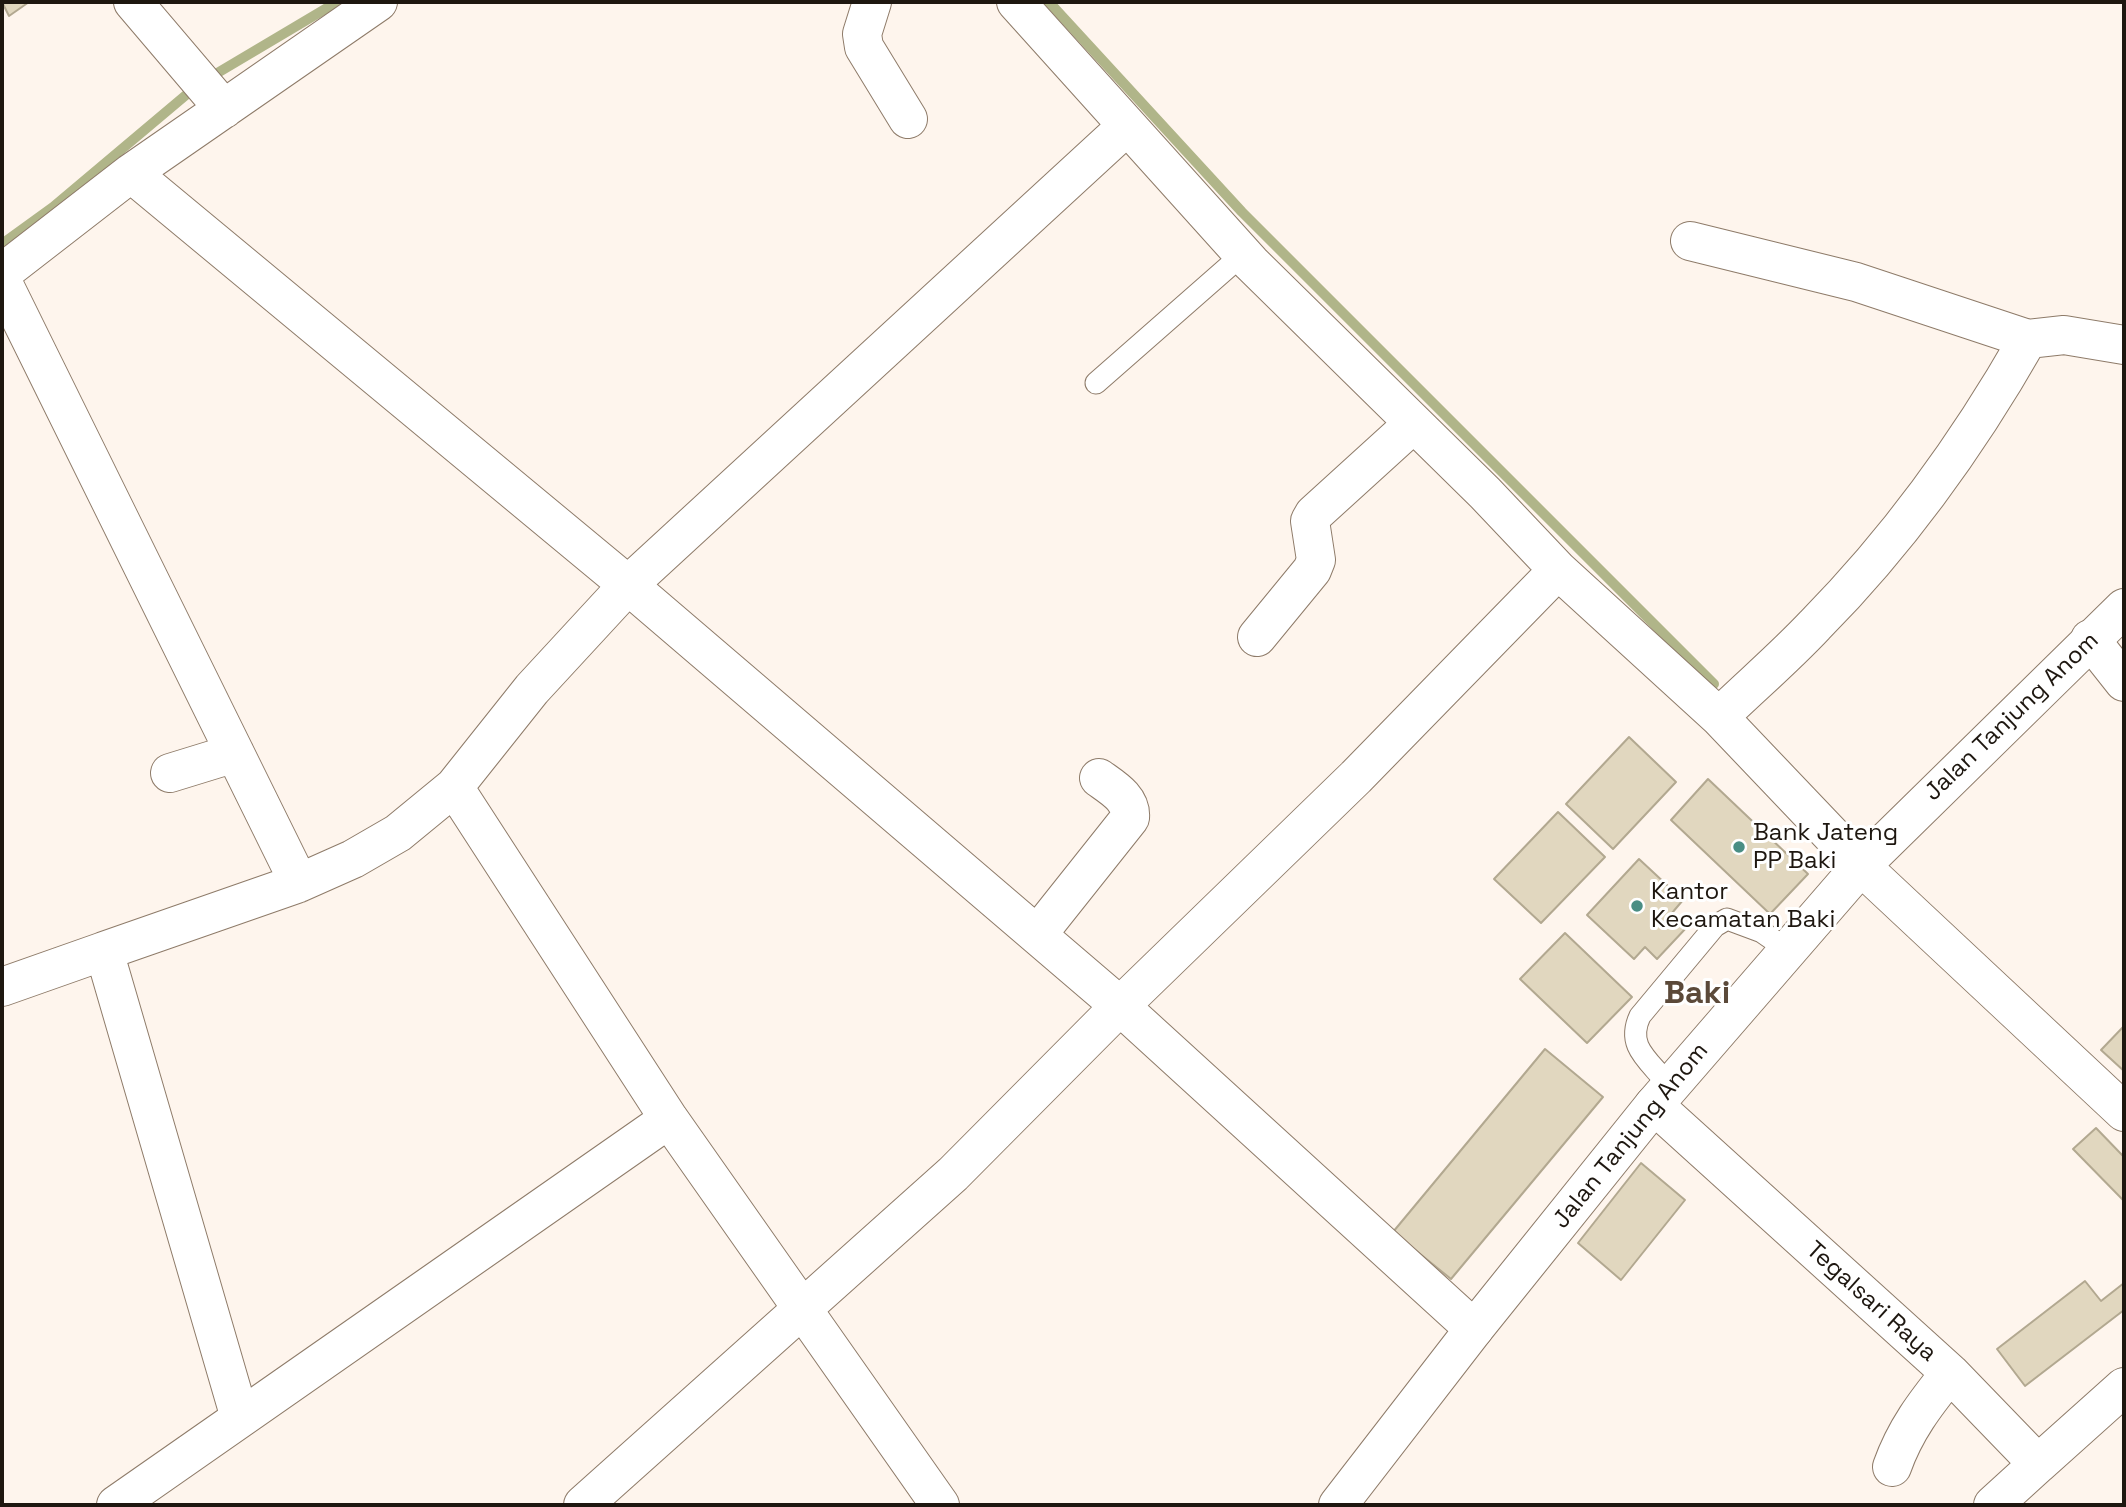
<!DOCTYPE html>
<style>
body{margin:0}
#map{position:relative;width:2126px;height:1507px;overflow:hidden;background:#fef5ed;font-family:"Space Grotesk",sans-serif}
canvas{display:block}
.frame{position:absolute;inset:0;border:4px solid #1e1710;pointer-events:none}
</style>
<div id="map">
<canvas width="2126" height="1507"></canvas>
<div class="frame"></div>
</div>
<script>
const context = document.querySelector('canvas').getContext('2d');
context.lineJoin = 'round';
function strokePath(path, color, width, dash) { context.strokeStyle = color; context.lineWidth = width; context.lineCap = dash ? 'butt' : 'round'; context.setLineDash(dash || []); context.stroke(path); }
function paint(path, color) { context.fillStyle = color; context.fill(path, 'evenodd'); }
function drawText(font, color, halo, rows, align = 'center') {
  context.font = font + ' "Space Grotesk",sans-serif'; context.lineWidth = 6; context.setLineDash([]); context.textBaseline = 'middle'; context.strokeStyle = halo; context.fillStyle = color; for (const [text, x, y, turn = 0] of rows) {
    context.save(); context.translate(x, y); context.rotate((+turn || 0) * Math.PI / 180); context.textAlign = isNaN(turn) ? turn : align; if (halo) context.strokeText(text, 0, 0); context.fillText(text, 0, 0); context.restore();
  }
}
const stream = new Path2D(`
 M 1049,2 L 1242,212 L 1714,684
 M 2,244 L 53,207 L 186,95 L 214,75 L 337,2`);
const building = new Path2D(`
 M 2,2 L 29,2 L 9,16 Z
 M 1629,737 L 1676,782 L 1613,849 L 1566,804 Z
 M 1708,779 L 1808,874 L 1770,914 L 1671,820 Z
 M 1558,812 L 1605,857 L 1541,923 L 1494,879 Z
 M 1639,859 L 1683,900 L 1672,913 L 1687,927 L 1657,959 L 1645,947 L 1634,959 L 1587,915 Z
 M 1565,933 L 1632,997 L 1587,1043 L 1520,979 Z
 M 2124,1026 L 2124,1071 L 2101,1050 Z
 M 1545,1049 L 1603,1097 L 1451,1279 L 1393,1232 Z
 M 2096,1128 L 2124,1157 L 2124,1201 L 2073,1149 Z
 M 1641,1163 L 1685,1200 L 1621,1280 L 1578,1243 Z
 M 2085,1281 L 2101,1301 L 2124,1283 L 2124,1310 L 2025,1386 L 1997,1349 Z`);
const service = new Path2D(`
 M 1096,383 L 1243,254
 M 1670,1087 C 1651,1061 1625,1048 1640,1016 L 1715,926 L 1727,919 L 1762,932 L 1788,950`);
const minor = new Path2D(`
 M 133,2 L 224,109
 M 872,2 L 862,34 L 864,47 L 908,119
 M 1016,2 L 1251,263 L 1485,493 L 1558,570 L 1719,717 L 1861,866 L 2124,1112
 M 131,173 L 628,585 L 1120,1006 L 1474,1329
 M 1690,241 L 1856,282 L 2028,339
 M 2,273 L 131,173 L 378,2
 M 2,281 L 299,883
 M 1257,637 L 1312,570 L 1316,560 L 1310,521 L 1314,514 L 1413,424
 M 2090,639 L 2124,682
 M 1719,717 C 1751,686 1785,657 1815,625 C 1898,541 1970,441 2028,339 L 2064,335 L 2124,345
 M 170,773 L 235,753
 M 454,787 L 669,1119 L 940,1505
 M 1037,935 L 1130,818 C 1132,799 1113,788 1099,778
 M 2,987 L 104,951
 M 1654,1105 L 1950,1373 L 2038,1464 L 1993,1505
 M 240,1418 L 104,951 L 299,883 L 353,859 L 398,833 L 454,787 L 532,689 L 628,585 L 1127,126
 M 2038,1464 L 2124,1387
 M 1892,1467 C 1905,1430 1925,1404 1950,1373
 M 116,1505 L 669,1119
 M 583,1505 L 953,1174 L 1120,1006 L 1356,777 L 1558,570`);
const secondary = new Path2D(`
 M 1338,1505 L 1474,1329 L 1654,1105 L 1861,866 L 2124,608`);
const markers = [
 [1739,847,7,"#498e84"],
 [1637,906,7,"#498e84"]
];
const streetNames = [
 ["Jalan Tanjung Anom",2012,717,-44],
 ["Jalan Tanjung Anom",1631,1136,-51],
 ["Tegalsari Raya",1871,1302,42]
];
const poiNames = [
 ["Bank Jateng",1753,833],
 ["PP Baki",1753,861],
 ["Kantor",1651,892],
 ["Kecamatan Baki",1651,920]
];
const districtNames = [
 ["Baki",1697,994]
];
strokePath(stream, '#b0b589', 10);
paint(building, '#e1d7bf');
strokePath(building, '#b2a890', 2);
strokePath(service, '#8e7b69', 23);
strokePath(minor, '#8e7b69', 40);
strokePath(secondary, '#8e7b69', 40);
strokePath(service, '#fff', 21);
strokePath(minor, '#fff', 38);
strokePath(secondary, '#fff', 38);
for (const [x, y, r, color] of markers) { const dot = new Path2D(); dot.arc(x, y, r, 0, 2 * Math.PI); context.fillStyle = color; context.fill(dot); strokePath(dot, '#fff', 2.5); }
drawText('24px', '#1e1710', '#fff', streetNames);
drawText('24px', '#1e1710', '#fff', poiNames, 'left');
drawText('bold 32px', '#5b4939', '#fff', districtNames);
</script>
